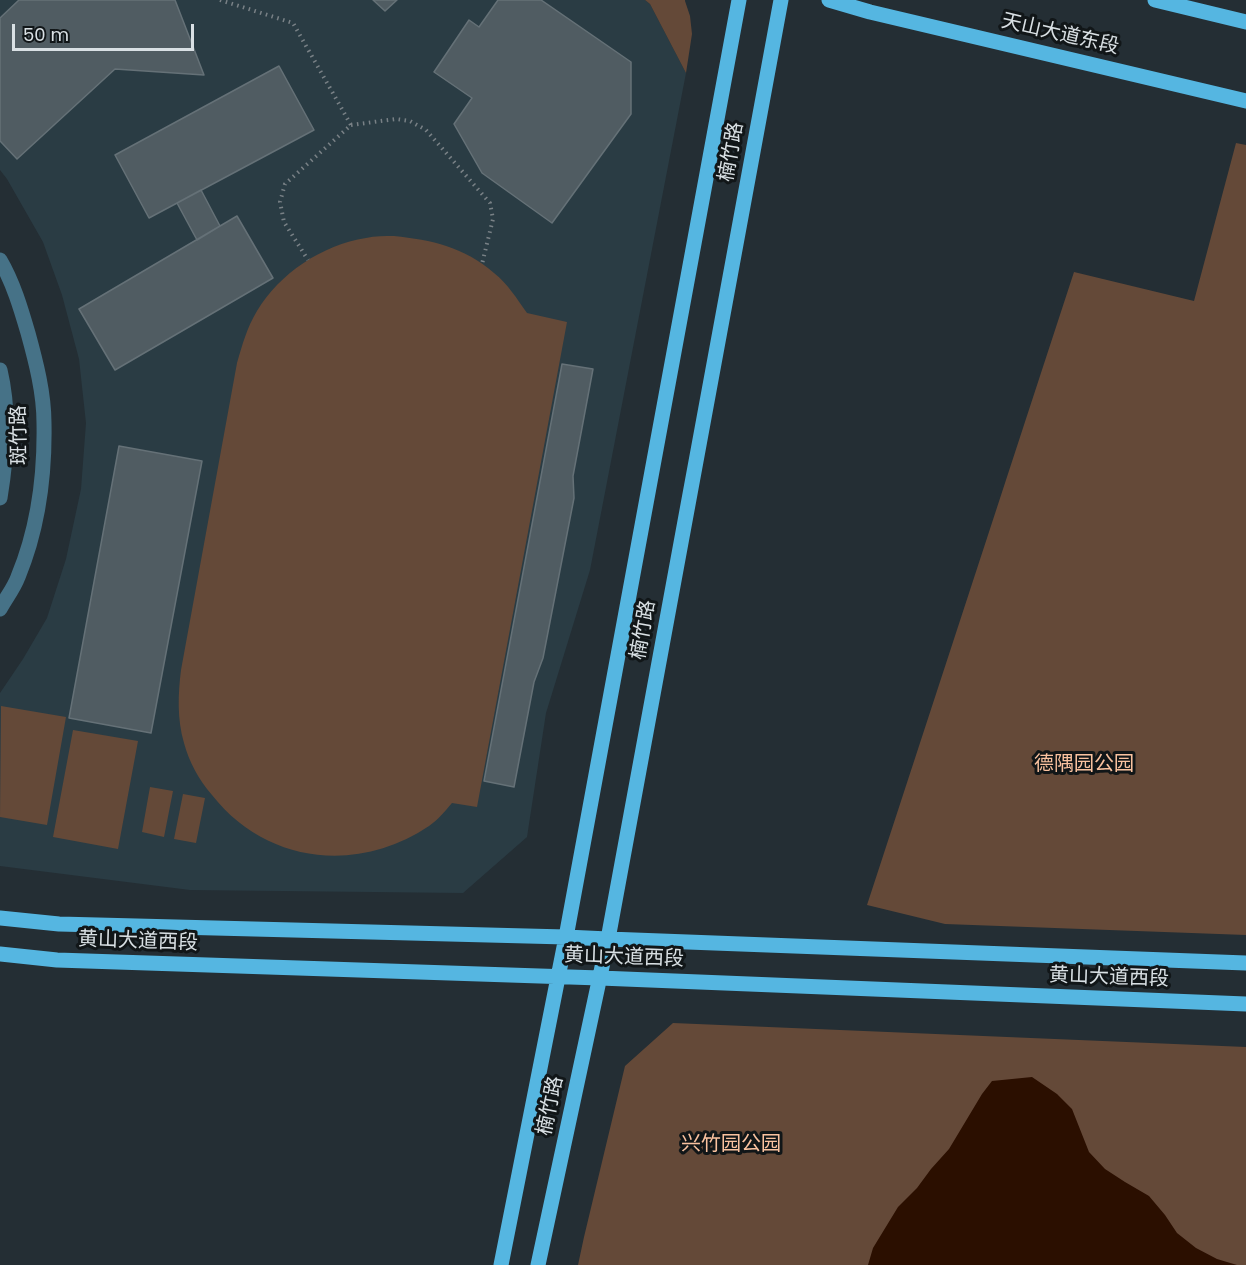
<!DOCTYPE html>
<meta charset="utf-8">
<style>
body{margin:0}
#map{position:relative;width:1246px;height:1265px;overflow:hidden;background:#242e34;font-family:Poppins,sans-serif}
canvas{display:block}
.scale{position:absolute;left:12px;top:24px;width:182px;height:27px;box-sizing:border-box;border:3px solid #d9e0e4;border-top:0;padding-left:8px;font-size:18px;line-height:21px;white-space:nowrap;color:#d9e0e4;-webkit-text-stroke:4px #111618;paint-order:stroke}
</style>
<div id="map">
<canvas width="1246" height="1265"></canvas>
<div class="scale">50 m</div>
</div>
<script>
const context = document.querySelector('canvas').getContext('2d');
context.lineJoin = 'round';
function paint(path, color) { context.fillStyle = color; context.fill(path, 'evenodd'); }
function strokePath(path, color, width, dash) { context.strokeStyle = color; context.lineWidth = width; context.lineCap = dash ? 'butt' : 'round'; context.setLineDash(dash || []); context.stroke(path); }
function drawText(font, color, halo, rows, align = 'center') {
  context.font = font + ' Poppins,"Noto Sans SC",sans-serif'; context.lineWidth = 6; context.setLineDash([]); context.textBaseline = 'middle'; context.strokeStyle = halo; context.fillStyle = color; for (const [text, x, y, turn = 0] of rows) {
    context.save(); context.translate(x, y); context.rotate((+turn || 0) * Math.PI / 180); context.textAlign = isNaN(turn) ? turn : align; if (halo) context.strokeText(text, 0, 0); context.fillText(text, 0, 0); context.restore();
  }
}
const built = new Path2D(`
 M 0,0 L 645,0 L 650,4 L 686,73 L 590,570 L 546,713 L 527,837 L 463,893 L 190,890 L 0,866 L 0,693 L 23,659 L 47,618 L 66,559 L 81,489 L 86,423 L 79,359 L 62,295 L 43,242 L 7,179 L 0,170 Z`);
const green = new Path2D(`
 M 645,0 L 685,0 L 685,1 L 690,16 L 692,34 L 686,73 L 650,4 Z
 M 1236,143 L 1246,145 L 1246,935 L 945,924 L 867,905 L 1074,272 L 1194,301 Z
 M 394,236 C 432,240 464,247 494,273 C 508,284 517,299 527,313 L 567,322 L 477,807 L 452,803 C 445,811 438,820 429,826 C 358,874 266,864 212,795 C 199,780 189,762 184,743 C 177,719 178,694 181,670 L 237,363 C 242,346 247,327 257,311 C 280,273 322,245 366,238 C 375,236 385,236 394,236 Z
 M 1,706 L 66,717 L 47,825 L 0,817 Z
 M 73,730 L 138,741 L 118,849 L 53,837 Z
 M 150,787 L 173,791 L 164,837 L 142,832 Z
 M 183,794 L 205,798 L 196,843 L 174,839 Z
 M 673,1023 L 1246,1047 L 1246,1265 L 578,1265 L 584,1237 L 625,1066 Z`);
const water = new Path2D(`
 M 1032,1077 L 1057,1094 L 1072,1109 L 1089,1152 L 1105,1169 L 1125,1182 L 1149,1196 L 1165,1215 L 1177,1233 L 1196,1248 L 1217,1259 L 1237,1265 L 868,1265 L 873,1248 L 898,1207 L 917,1188 L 931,1169 L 949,1149 L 982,1094 L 992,1081 Z`);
const building = new Path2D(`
 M 19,0 L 175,0 L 204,75 L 115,69 L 17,159 L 0,141 L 0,18 Z
 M 373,0 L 397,0 L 385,11 Z
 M 498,0 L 541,0 L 631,62 L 631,114 L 552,223 L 482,173 L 454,124 L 472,98 L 434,72 L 469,20 L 479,27 Z
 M 279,66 L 314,130 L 149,218 L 115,155 Z
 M 201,190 L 220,226 L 197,240 L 177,203 Z
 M 237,216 L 273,278 L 115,370 L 79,309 Z
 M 562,364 L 593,369 L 573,476 L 574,498 L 543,658 L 534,682 L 514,787 L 484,781 Z
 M 119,446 L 202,461 L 151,733 L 69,718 Z`);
const path = new Path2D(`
 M 220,0 L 293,23 L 351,125 L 285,184 L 280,202 L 284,222 L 308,260
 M 351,125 L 396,119 L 410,121 L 426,130 L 490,203 L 493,219 L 482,264`);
const minor = new Path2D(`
 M 0,260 C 13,282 21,309 28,333 C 36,362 44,393 44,423 C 45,475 38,529 18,577 C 14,588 6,598 0,609
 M 0,370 C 10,412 7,456 0,498`);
const major = new Path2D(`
 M 829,0 L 870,12 L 1246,101
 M 1155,0 L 1246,22
 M 0,918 L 59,924 L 566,937 L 608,939 L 1246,963
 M 0,954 L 57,960 L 600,978 L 1246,1004
 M 501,1265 L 566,937 L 739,0
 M 538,1265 L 608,939 L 781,0`);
const streetNames = [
 ["天山大道东段",1060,35,13],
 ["楠竹路",732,152,-80],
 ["斑竹路",20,435,-91],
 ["楠竹路",644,630,-80],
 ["黄山大道西段",138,942,2],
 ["黄山大道西段",624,958,2],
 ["黄山大道西段",1109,978,2],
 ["楠竹路",551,1106,-78]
];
const parkNames = [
 ["德隅园公园",1084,765],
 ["兴竹园公园",731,1145]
];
paint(built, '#2a3c44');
paint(green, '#644938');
paint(water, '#2b0f00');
paint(building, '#505c62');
strokePath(building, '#657177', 1.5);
strokePath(path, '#798186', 4, [1.5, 4.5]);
strokePath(minor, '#467287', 15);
strokePath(major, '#55b6e1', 15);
drawText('20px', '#d9e0e4', '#111618', streetNames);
drawText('20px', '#fac29f', '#111618', parkNames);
</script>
